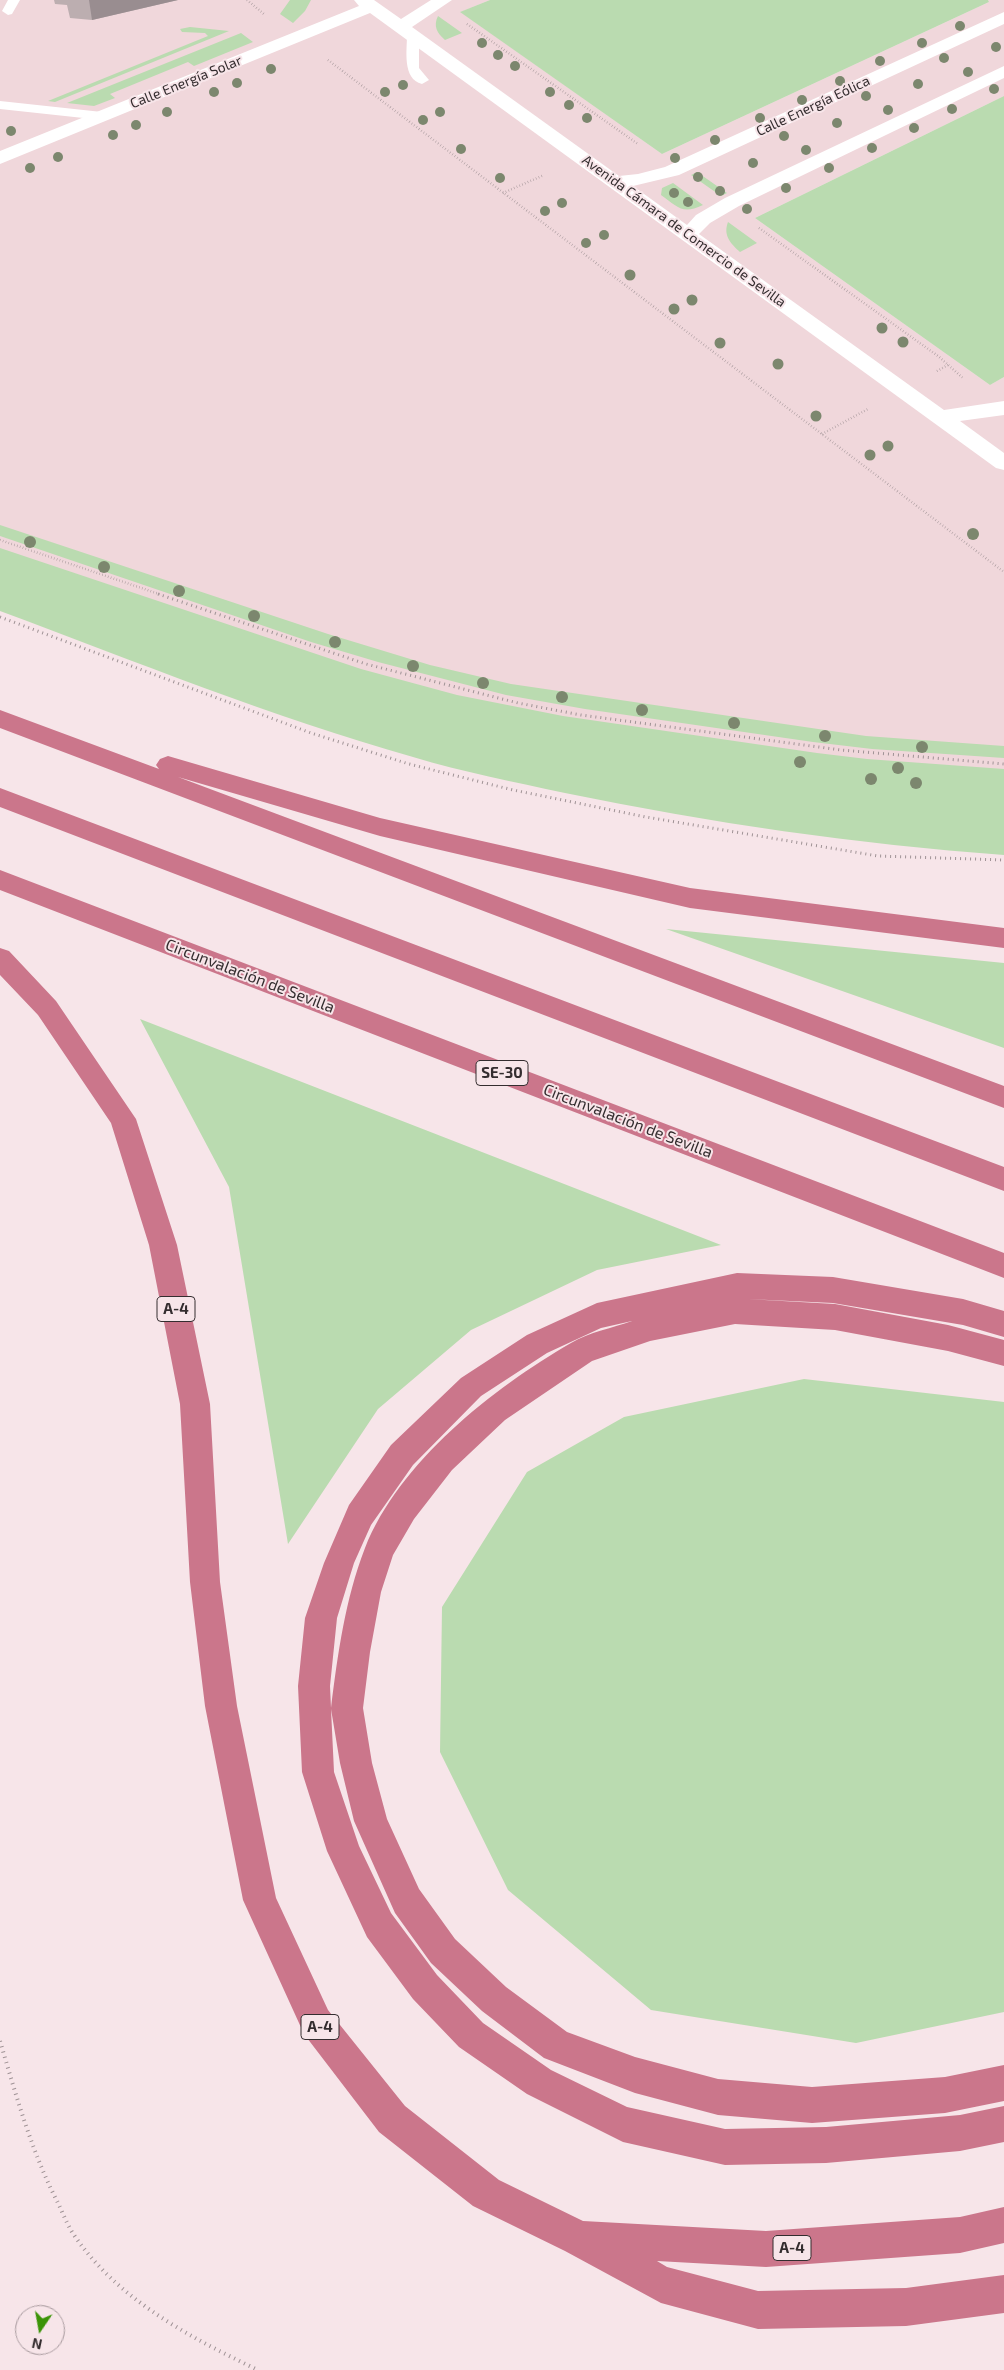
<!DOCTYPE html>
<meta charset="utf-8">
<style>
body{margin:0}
#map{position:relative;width:1004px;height:2370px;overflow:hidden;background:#f7e5e9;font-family:"Exo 2",sans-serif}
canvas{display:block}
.north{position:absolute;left:15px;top:2305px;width:50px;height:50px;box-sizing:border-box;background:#f7e5e9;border:1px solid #a99b9f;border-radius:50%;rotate:192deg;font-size:14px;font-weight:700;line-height:20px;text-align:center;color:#342d2f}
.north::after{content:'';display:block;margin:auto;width:18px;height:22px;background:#3b9407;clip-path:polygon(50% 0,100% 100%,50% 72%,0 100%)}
</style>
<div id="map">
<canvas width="1004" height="2370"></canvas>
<div class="north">N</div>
</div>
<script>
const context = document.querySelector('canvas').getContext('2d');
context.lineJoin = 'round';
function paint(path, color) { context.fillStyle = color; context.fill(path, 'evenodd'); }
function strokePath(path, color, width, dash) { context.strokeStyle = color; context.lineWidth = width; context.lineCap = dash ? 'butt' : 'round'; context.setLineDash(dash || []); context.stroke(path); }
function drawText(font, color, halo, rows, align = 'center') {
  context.font = font + ' "Exo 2",sans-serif'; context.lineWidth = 4; context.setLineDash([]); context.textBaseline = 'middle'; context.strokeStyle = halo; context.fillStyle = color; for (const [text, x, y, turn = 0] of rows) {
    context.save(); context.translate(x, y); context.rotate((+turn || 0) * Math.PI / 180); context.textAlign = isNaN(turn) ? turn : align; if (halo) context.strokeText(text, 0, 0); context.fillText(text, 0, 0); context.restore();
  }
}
const built = new Path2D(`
 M 0,0 L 490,0 L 461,12 L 662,154 L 989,2 L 988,0 L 1004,0 L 1004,96 L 755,218 L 990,385 L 1004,377 L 1004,850 L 0,603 Z`);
const green = new Path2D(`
 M 290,0 L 311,0 L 305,11 L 293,23 L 280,14 Z
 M 490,0 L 988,0 L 989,2 L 662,154 L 460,12 Z
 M 438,16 L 462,33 L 445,40 C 437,33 433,26 438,16 Z
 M 190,27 L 229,31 L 55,102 L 48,101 L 208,36 L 205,33 L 182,32 L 180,29 Z
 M 241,33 L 253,42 L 194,66 L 188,62 L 110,94 L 115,98 L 94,106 L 67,103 Z
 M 1004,96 L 1004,377 L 990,385 L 755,218 Z
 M 697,172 L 727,193 L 721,196 L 691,175 Z
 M 673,183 L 703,205 C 682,215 678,207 661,195 L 662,188 Z
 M 728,222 L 757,243 L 740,252 C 730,243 723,235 728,222 Z
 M 0,525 L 328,634 L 430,665 L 511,684 L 866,736 L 1004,746 L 1004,758 L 872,749 L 813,742 L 585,709 L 506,695 L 378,662 L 311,642 L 0,536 Z
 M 0,548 L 361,669 L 457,695 L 563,716 L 817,753 L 867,759 L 1004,769 L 1004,855 C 857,844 710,823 565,793 C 514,782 463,772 413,757 C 272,717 137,662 0,611 Z
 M 666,929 L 1004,963 L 1004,1048 Z
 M 140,1019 L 721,1245 L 597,1270 L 471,1330 L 378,1409 L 288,1544 L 229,1187 Z
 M 804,1379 L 1004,1402 L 1004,2012 L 856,2043 L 651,2010 L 508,1890 L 440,1752 L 442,1607 L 527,1472 L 624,1417 Z`);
const pathFar2 = new Path2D(`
 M 247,0 L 264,14
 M 467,24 L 638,144
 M 328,60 L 1004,572
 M 503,193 L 544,175
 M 759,228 L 938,356 L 963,378
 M 937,371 L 948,365
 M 822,434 L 868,409
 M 0,540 L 162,595`);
const pathFar1 = new Path2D(`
 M 158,594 L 366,664 L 518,703 L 581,715 L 841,750 L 1004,764
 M 0,617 L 311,733 L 409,764 L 513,790 L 646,817 L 878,856 L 1004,860`);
const path = new Path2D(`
 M 0,2041 C 16,2095 31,2150 57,2201 C 62,2211 66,2222 72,2232 C 115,2298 189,2337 258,2370`);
const service = new Path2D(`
 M 8,0 L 20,0 L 12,14 L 8,15 L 2,11 Z
 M 413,31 L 419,35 L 419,68 L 429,80 L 422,84 C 402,79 407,50 407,35 Z
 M 0,101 L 102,112 L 109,116 L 102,120 L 0,109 Z`);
const minor = new Path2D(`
 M 354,0 L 374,0 L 401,19 L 431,0 L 452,0 L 412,27 L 619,176 L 638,174 L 665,167 L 1004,12 L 1004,24 L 679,175 L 633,186 L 687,225 L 696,215 L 725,198 L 1004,66 L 1004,78 L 739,206 L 710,223 L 699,234 L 944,410 L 1004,401 L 1004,415 L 960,421 L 1004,453 L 1004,470 L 996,468 L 370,13 L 0,164 L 0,151 L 359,6 Z`);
const motorway = new Path2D(`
 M 0,710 L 159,769 L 156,765 L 160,759 L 168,756 L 380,818 L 690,888 L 1004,928 L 1004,948 L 690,908 L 380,836 L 178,777 L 1004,1086 L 1004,1108 L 0,728 Z
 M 0,788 L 1004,1167 L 1004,1191 L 0,807 Z
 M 0,870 L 1004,1253 L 1004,1278 L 0,890 Z
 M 0,948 L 9,951 L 56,1001 L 136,1119 L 177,1245 L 210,1404 L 220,1582 L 237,1706 L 276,1898 L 328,2010 L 405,2106 L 499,2180 L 583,2221 L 766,2231 L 960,2217 L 1004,2207 L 1004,2243 L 960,2253 L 766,2267 L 657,2261 L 667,2267 L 758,2291 L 906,2288 L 1004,2275 L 1004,2313 L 906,2326 L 758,2329 L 661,2303 L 565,2251 L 473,2206 L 379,2132 L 304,2034 L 243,1900 L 205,1706 L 190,1582 L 180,1404 L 149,1245 L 111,1123 L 38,1015 L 0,975 Z
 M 737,1273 L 833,1277 L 963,1299 L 1004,1311 L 1004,1337 L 963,1325 L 833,1303 L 747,1299 L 835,1304 L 948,1325 L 1004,1340 L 1004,1366 L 948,1351 L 835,1330 L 735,1324 L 650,1341 L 592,1361 L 505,1420 L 452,1470 L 414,1519 L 393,1555 L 381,1592 L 370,1652 L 363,1708 L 372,1763 L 387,1819 L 419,1889 L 455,1939 L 506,1987 L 567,2032 L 635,2057 L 718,2079 L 812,2087 L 945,2077 L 1004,2065 L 1004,2101 L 945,2113 L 812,2123 L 718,2115 L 635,2093 L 544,2058 L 482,2011 L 431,1963 L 395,1913 L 354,1821 L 340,1763 L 331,1709 L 334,1772 L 359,1846 L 391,1913 L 437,1975 L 483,2023 L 551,2070 L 627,2107 L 725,2129 L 826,2127 L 960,2115 L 1004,2106 L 1004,2142 L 960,2151 L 826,2163 L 725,2165 L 623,2142 L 527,2094 L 459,2047 L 413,1999 L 367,1937 L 327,1851 L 302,1772 L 298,1686 L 305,1618 L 324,1563 L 349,1505 L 391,1445 L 461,1378 L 527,1335 L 597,1303 ZM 632,1321 C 613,1328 589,1332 571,1343 C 493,1388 399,1462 365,1548 C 345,1600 338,1653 331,1708 L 330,1686 L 337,1618 L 354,1563 L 371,1525 L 413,1465 L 481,1396 L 547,1353 L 601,1328 Z`);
const trees = [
 [960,26,5],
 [482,43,5],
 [922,43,5],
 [996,47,5],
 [498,55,5],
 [944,58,5],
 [880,61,5],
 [515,66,5],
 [271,69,5],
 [968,72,5],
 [840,81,5],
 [237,83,5],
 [918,84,5],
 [403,85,5],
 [994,89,5],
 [214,92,5],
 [385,92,5],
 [550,92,5],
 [866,96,5],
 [802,100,5],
 [569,105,5],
 [952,109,5],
 [888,110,5],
 [167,112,5],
 [440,112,5],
 [587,118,5],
 [760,118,5],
 [423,120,5],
 [837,123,5],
 [136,125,5],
 [914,128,5],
 [11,131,5],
 [113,135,5],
 [784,136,5],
 [715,140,5],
 [872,148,5],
 [461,149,5],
 [806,150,5],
 [58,157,5],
 [675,158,5],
 [753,163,5],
 [30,168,5],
 [829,168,5],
 [698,177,5],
 [500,178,5],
 [786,188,5],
 [720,191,5],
 [674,193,5],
 [688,202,5],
 [562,203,5],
 [747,209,5],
 [545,211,5],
 [604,235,5],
 [586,243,5],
 [630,275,5.5],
 [692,300,5.5],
 [674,309,5.5],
 [882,328,5.5],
 [903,342,5.5],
 [720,343,5.5],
 [778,364,5.5],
 [816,416,5.5],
 [888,446,5.5],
 [870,455,5.5],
 [973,534,6],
 [30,542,6],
 [104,567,6],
 [179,591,6],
 [254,616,6],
 [335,642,6],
 [413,666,6],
 [483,683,6],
 [562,697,6],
 [642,710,6],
 [734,723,6],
 [825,736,6],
 [922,747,6],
 [800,762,6],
 [898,768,6],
 [871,779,6],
 [916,783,6]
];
const wall = new Path2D(`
 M 54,0 L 178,0 L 92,20 L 70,18 L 67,5 L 55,4 Z`);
const shadedWall = new Path2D(`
 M 89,0 L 178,0 L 92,20 Z`);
const farStreetnames = [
 ["Calle Energía Solar",186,82,-22],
 ["Calle Energía Eólica",813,106,-25],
 ["Avenida Cámara de Comercio de Sevilla",684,231,36]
];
const shields = [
 [502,1073,52],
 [176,1309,38],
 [320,2027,38],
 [792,2248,38]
];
const shieldNames = [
 ["SE-30",502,1073],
 ["A-4",176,1309],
 ["A-4",320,2027],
 ["A-4",792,2248]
];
const streetNames = [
 ["Circunvalación de Sevilla",250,976,21],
 ["Circunvalación de Sevilla",628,1121,21]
];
paint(built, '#f0d7db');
paint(green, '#badbb0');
strokePath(pathFar2, '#9f9295', 2.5, [0.5, 2.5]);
strokePath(pathFar1, '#9f9295', 3, [1, 4]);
strokePath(path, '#9f9295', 4, [1, 4.5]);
paint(service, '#fff');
paint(minor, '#fff');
paint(motorway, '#cb768b');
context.fillStyle = '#7c876e';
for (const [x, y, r] of trees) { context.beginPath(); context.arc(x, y, r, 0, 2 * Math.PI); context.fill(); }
paint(wall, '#bcaeb0');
paint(shadedWall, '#998d90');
drawText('14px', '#342d2f', '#f7e5e9', farStreetnames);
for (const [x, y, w] of shields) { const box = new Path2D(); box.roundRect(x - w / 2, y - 12.5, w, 25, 4); context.fillStyle = '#f7e5e9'; context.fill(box); strokePath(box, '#342d2f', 1); }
drawText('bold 15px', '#342d2f', null, shieldNames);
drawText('16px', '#342d2f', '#f7e5e9', streetNames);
</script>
